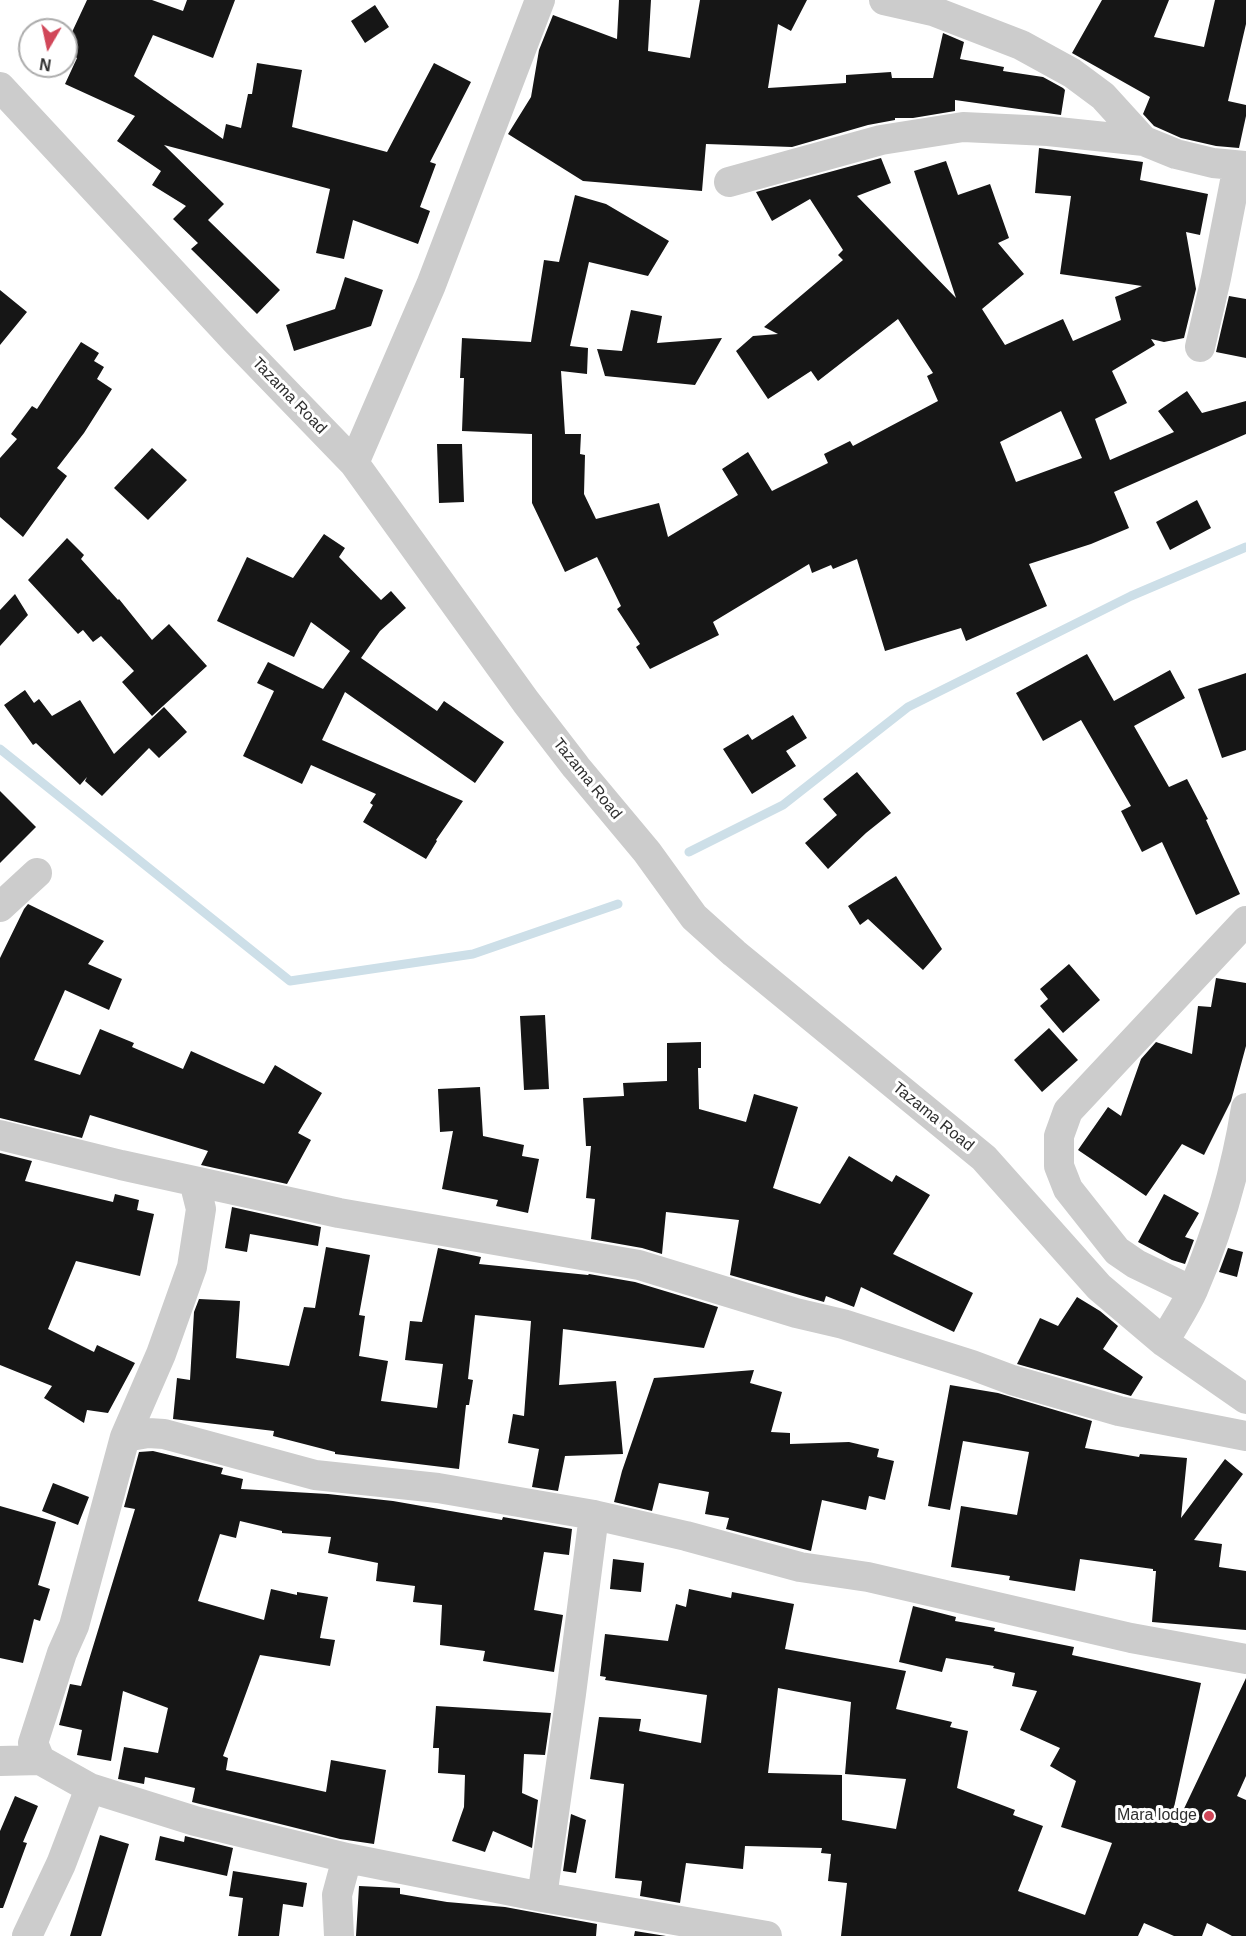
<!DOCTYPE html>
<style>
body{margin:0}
#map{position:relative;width:1246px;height:1936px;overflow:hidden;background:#fff;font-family:Arial,sans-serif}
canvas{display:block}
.north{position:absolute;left:18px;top:18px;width:60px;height:60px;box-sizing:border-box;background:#fff;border:2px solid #acacac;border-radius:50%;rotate:189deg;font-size:16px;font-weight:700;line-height:24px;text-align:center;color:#2f2f2f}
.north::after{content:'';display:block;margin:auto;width:21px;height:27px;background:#d14759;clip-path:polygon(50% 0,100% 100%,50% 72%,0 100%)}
</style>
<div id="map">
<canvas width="1246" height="1936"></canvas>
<div class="north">N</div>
</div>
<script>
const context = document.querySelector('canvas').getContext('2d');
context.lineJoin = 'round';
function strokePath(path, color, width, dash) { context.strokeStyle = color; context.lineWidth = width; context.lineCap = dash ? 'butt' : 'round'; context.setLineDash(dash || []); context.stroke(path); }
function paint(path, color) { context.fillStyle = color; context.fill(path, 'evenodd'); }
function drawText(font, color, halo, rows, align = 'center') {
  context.font = font + ' Arial,sans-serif'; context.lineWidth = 6; context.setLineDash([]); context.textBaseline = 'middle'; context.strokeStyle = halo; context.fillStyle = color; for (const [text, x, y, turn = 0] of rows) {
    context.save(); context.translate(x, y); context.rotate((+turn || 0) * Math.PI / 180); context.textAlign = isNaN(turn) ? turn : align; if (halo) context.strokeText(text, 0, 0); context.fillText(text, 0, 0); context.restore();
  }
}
const stream = new Path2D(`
 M 0,749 L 290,981 L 473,954 L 618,904
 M 689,852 L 783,805 L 908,707 L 1131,596 L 1246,547`);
const building = new Path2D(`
 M 87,0 L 152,0 L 183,11 L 187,0 L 235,0 L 213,58 L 153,35 L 134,76 L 223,139 L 226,124 L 241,128 L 248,94 L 252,94 L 257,63 L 302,70 L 292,127 L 387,152 L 434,63 L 471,82 L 430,162 L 436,164 L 420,207 L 430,211 L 418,244 L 353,220 L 344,259 L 316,253 L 330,189 L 164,145 L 224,204 L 208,220 L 280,290 L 257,314 L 191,249 L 198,243 L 173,219 L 186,206 L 152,185 L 161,171 L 117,141 L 135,116 L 65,84 L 77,58 L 66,53 L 66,45 Z
 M 619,0 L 651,0 L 648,51 L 690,58 L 700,0 L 807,0 L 791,31 L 778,24 L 768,88 L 846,83 L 846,75 L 891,72 L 892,78 L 933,78 L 943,33 L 964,42 L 960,59 L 1004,67 L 1003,71 L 1043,77 L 1063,88 L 1065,90 L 1061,115 L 955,100 L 955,111 L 913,118 L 895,118 L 895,120 L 868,125 L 792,147 L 706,144 L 702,191 L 583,181 L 508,134 L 531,97 L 539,50 L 553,15 L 617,39 Z
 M 1102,0 L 1169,0 L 1154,37 L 1204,47 L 1215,0 L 1246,0 L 1246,24 L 1228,101 L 1246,105 L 1246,116 L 1239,148 L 1216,146 L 1181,138 L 1154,126 L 1143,114 L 1150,97 L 1072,53 Z
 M 375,5 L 389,27 L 365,43 L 351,21 Z
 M 1039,148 L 1143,162 L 1140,180 L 1208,194 L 1200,235 L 1186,232 L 1196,289 L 1184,338 L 1164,342 L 1151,339 L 1155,345 L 1112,371 L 1127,403 L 1095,419 L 1110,460 L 1174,432 L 1158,411 L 1187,391 L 1202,413 L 1246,401 L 1246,434 L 1114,492 L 1129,528 L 1091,544 L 1029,564 L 1047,606 L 966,641 L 961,628 L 885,651 L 857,559 L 833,569 L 831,565 L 812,573 L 809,564 L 713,622 L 719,635 L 650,669 L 636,647 L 640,644 L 617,609 L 621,606 L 597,557 L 565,572 L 532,503 L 532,434 L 462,431 L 464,378 L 460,378 L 462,338 L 531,342 L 544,260 L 559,262 L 575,195 L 606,204 L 669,241 L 648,276 L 589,262 L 570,346 L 588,348 L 587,374 L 561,371 L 565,434 L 581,434 L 580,454 L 585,455 L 584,494 L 596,519 L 659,503 L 668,537 L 738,495 L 722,469 L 748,452 L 772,491 L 828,463 L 824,454 L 850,441 L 853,446 L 938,401 L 927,376 L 933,373 L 898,319 L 818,381 L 811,371 L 768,399 L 736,351 L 753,336 L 778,334 L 764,327 L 843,260 L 838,255 L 843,250 L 810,199 L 772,221 L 756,192 L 881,158 L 891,183 L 857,196 L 956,298 L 914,171 L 946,161 L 958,195 L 990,184 L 1009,238 L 998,243 L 1024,274 L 982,309 L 1005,345 L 1063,319 L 1073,341 L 1121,320 L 1115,297 L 1142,286 L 1060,274 L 1071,196 L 1035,193 ZM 1061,411 L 1082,458 L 1016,482 L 1000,442 Z
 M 345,277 L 383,290 L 371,326 L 294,351 L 286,325 L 335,309 Z
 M 0,290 L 27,312 L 0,345 Z
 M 1229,296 L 1246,299 L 1246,358 L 1216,352 Z
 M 631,310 L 662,316 L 657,343 L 722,338 L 695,385 L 605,376 L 597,349 L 622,351 Z
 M 81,342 L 99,353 L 94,361 L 104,367 L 97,379 L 112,389 L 84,433 L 57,468 L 67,476 L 23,537 L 0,517 L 0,458 L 17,439 L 11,434 L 32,406 L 37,409 Z
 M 437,444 L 462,444 L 464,502 L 439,503 Z
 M 152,448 L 187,480 L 148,520 L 114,488 Z
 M 1197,500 L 1211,528 L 1170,550 L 1156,522 Z
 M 324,534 L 345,548 L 339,557 L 381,600 L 391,591 L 406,608 L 380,631 L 361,658 L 437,711 L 444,701 L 504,742 L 475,783 L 345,692 L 322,740 L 463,801 L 436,840 L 437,841 L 426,859 L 363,822 L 373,805 L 370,803 L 376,794 L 311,765 L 302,784 L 243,756 L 274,691 L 257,683 L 268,662 L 323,689 L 350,651 L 311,622 L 294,657 L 217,621 L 247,557 L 293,578 Z
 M 67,538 L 84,555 L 81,559 L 118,600 L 119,599 L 152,640 L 169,624 L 207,666 L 152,716 L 122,682 L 134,671 L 101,636 L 93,642 L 83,630 L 78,634 L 28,580 Z
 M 15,594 L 28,615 L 0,646 L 0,610 Z
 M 1087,654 L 1114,701 L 1170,670 L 1185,698 L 1134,726 L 1169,787 L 1187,779 L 1208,819 L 1206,820 L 1240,894 L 1196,915 L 1162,842 L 1142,852 L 1121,811 L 1131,806 L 1081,720 L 1043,741 L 1016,693 Z
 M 1246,673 L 1246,750 L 1222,758 L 1198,689 Z
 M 25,690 L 34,703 L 39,699 L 52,716 L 80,700 L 114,754 L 164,707 L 187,732 L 159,758 L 149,748 L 102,796 L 85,781 L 87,777 L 80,785 L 36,743 L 33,745 L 4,705 Z
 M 793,715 L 807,738 L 786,751 L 796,766 L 752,794 L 723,749 L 748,734 L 752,740 Z
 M 857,772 L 891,813 L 866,833 L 828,869 L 805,843 L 837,815 L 823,799 Z
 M 0,791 L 36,827 L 0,863 Z
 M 896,876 L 942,949 L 923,970 L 868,919 L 860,925 L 848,906 Z
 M 28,904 L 104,941 L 88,964 L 122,979 L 109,1010 L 65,990 L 34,1060 L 80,1075 L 100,1029 L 134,1043 L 132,1047 L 183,1069 L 191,1051 L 264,1084 L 275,1065 L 322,1093 L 298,1133 L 311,1140 L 287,1184 L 201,1165 L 208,1151 L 90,1115 L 82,1138 L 0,1118 L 0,958 L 24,909 Z
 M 1069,964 L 1100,1000 L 1063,1033 L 1040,1006 L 1048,999 L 1040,989 Z
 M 1216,978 L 1246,983 L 1246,1046 L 1231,1101 L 1204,1155 L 1182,1144 L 1146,1196 L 1078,1150 L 1108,1107 L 1121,1116 L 1141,1059 L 1156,1042 L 1192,1054 L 1198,1006 L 1211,1007 Z
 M 545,1015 L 549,1089 L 524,1090 L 520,1016 Z
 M 1049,1028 L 1078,1060 L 1042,1092 L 1014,1060 Z
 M 701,1042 L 701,1068 L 698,1068 L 699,1109 L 746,1122 L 754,1094 L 798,1107 L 773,1188 L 820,1204 L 849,1156 L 892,1182 L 896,1175 L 930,1195 L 893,1254 L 973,1293 L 954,1332 L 861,1287 L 854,1307 L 826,1296 L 824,1302 L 730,1275 L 739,1220 L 666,1212 L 662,1254 L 642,1248 L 591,1239 L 595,1199 L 586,1198 L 591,1146 L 586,1146 L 583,1098 L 624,1096 L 623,1083 L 667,1081 L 667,1043 Z
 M 480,1087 L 483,1136 L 524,1145 L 522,1156 L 539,1159 L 528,1213 L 496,1206 L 498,1200 L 442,1189 L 453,1131 L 440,1132 L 438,1089 Z
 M 0,1153 L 32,1161 L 25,1181 L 113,1202 L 115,1194 L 139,1200 L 137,1210 L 154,1214 L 140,1276 L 76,1261 L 48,1329 L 94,1352 L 97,1345 L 135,1363 L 108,1413 L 87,1410 L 84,1423 L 44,1398 L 52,1386 L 0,1365 Z
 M 1164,1194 L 1199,1213 L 1185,1237 L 1194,1240 L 1185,1264 L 1172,1260 L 1138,1242 Z
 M 232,1207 L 321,1227 L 318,1246 L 250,1234 L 247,1252 L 225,1248 Z
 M 326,1247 L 370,1255 L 359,1315 L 365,1316 L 359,1356 L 388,1361 L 381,1401 L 437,1408 L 443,1364 L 405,1360 L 410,1321 L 422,1322 L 438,1248 L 481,1257 L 479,1264 L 588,1275 L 589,1274 L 635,1282 L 718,1307 L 704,1348 L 563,1329 L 559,1385 L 616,1381 L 623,1454 L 565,1456 L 558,1491 L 532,1487 L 539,1449 L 508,1443 L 513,1414 L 524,1416 L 531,1321 L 475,1315 L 468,1379 L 473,1380 L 469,1405 L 466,1405 L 459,1469 L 335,1454 L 335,1452 L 273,1436 L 274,1431 L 173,1419 L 177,1378 L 190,1380 L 194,1312 L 199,1299 L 240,1301 L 236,1358 L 289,1366 L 304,1307 L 315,1308 Z
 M 1228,1248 L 1243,1252 L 1237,1277 L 1219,1272 Z
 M 1077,1297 L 1100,1311 L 1118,1326 L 1103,1349 L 1143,1377 L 1131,1396 L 1017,1364 L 1040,1318 L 1058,1326 Z
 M 754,1370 L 750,1383 L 782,1392 L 771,1432 L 790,1433 L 790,1444 L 849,1442 L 879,1449 L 877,1457 L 894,1461 L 885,1500 L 869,1496 L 866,1510 L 822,1500 L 811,1551 L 726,1529 L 729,1518 L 705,1514 L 709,1492 L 659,1483 L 652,1511 L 614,1502 L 622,1471 L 654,1378 Z
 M 950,1385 L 998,1393 L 1092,1421 L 1085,1448 L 1139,1457 L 1140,1454 L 1187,1458 L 1181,1518 L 1225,1459 L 1243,1474 L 1194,1540 L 1222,1544 L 1219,1567 L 1246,1571 L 1246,1630 L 1152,1622 L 1156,1571 L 1153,1571 L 1153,1569 L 1080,1559 L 1075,1591 L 1009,1580 L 1010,1576 L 951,1567 L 961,1506 L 1017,1515 L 1029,1452 L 963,1441 L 950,1510 L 928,1506 Z
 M 153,1451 L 223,1468 L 221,1474 L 243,1479 L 241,1489 L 328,1494 L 393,1501 L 502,1520 L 503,1517 L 572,1529 L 569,1555 L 544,1552 L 534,1610 L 563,1615 L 554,1672 L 483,1661 L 485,1651 L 440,1645 L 442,1605 L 413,1602 L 415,1586 L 376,1581 L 378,1563 L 328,1553 L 331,1537 L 282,1533 L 282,1531 L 240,1521 L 236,1538 L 220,1534 L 198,1601 L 264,1620 L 271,1589 L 297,1595 L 297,1592 L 328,1597 L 320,1638 L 335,1640 L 330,1666 L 260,1655 L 223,1756 L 228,1758 L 226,1770 L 326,1792 L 331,1760 L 386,1770 L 374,1844 L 340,1839 L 192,1802 L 195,1788 L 145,1777 L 144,1784 L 118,1779 L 124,1747 L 158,1753 L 168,1708 L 123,1691 L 111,1761 L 77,1755 L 82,1730 L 59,1725 L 70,1684 L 81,1686 L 135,1509 L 124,1507 L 139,1452 Z
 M 53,1483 L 89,1497 L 78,1525 L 42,1511 Z
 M 0,1506 L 56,1522 L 38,1585 L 50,1589 L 40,1621 L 34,1619 L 23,1663 L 0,1658 Z
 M 613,1559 L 644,1563 L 641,1592 L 610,1589 Z
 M 689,1589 L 731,1598 L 732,1592 L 794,1604 L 785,1649 L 906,1671 L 896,1709 L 952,1722 L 950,1727 L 968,1731 L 957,1788 L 1015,1810 L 1013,1815 L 1043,1826 L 1018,1891 L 1085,1915 L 1112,1843 L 1061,1827 L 1076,1781 L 1050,1766 L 1060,1748 L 1020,1730 L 1037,1691 L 1012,1686 L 1015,1673 L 993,1668 L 994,1666 L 946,1658 L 942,1672 L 899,1662 L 913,1606 L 956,1617 L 955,1621 L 995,1628 L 994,1631 L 1074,1647 L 1072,1655 L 1201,1683 L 1173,1812 L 1181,1815 L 1246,1678 L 1246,1776 L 1237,1796 L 1246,1800 L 1246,1936 L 1232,1936 L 1207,1923 L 1202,1936 L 1174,1936 L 1144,1923 L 1138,1936 L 841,1936 L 847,1883 L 828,1881 L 831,1854 L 821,1853 L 822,1848 L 745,1846 L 743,1869 L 686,1863 L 680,1903 L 640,1896 L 642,1881 L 615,1878 L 624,1784 L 590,1779 L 599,1717 L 641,1719 L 639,1731 L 701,1743 L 707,1695 L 605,1680 L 606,1677 L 600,1676 L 605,1634 L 668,1641 L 676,1604 L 686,1607 ZM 778,1688 L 851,1702 L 845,1774 L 906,1779 L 896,1829 L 842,1820 L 842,1775 L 768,1773 Z
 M 436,1706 L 551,1713 L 545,1755 L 524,1754 L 522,1793 L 538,1800 L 532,1848 L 493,1831 L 485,1852 L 452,1841 L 464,1807 L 465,1775 L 438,1773 L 439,1748 L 433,1748 Z
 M 15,1796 L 38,1806 L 23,1842 L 27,1843 L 3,1908 L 0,1908 L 0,1831 Z
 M 571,1814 L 586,1820 L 576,1873 L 563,1871 Z
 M 100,1835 L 129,1844 L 101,1936 L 70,1936 Z
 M 160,1836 L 184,1842 L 185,1836 L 233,1848 L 227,1876 L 155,1860 Z
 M 233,1871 L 307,1883 L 303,1907 L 283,1904 L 279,1936 L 238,1936 L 243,1898 L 229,1896 Z
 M 359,1886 L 400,1888 L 400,1894 L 447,1902 L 505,1907 L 597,1924 L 596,1936 L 356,1936 Z
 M 635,1931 L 666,1936 L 634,1936 Z`);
const minor = new Path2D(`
 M 884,0 L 933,11 L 1021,45 L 1072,73 L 1103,96 L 1144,141 L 1176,154 L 1213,163 L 1246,166
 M 0,87 L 236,341 L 354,463 L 526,702 L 576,767 L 647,852 L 694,917 L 734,953 L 984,1158 L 1099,1287 L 1164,1342 L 1246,1399
 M 729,182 L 881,140 L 963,127 L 1048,131 L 1144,141
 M 1200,347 L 1216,278 L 1238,166
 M 354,463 L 431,285 L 540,0
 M 0,907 L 37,873
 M 0,1135 L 121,1165 L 339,1213 L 639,1265 L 796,1313 L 843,1324 L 972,1365 L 1012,1380 L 1119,1411 L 1246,1436
 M 1192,1291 L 1136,1264 L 1117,1251 L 1068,1189 L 1059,1166 L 1059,1136 L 1068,1111 L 1246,921
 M 1164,1342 C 1173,1325 1185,1308 1193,1290 C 1218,1232 1236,1170 1246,1108
 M 125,1437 L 161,1354 L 192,1267 L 201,1209 L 194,1181
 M 0,1761 L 40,1760
 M 542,1897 L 571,1694 L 594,1515
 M 27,1936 L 61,1864 L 90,1788
 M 339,1936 L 337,1895 L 347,1858
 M 767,1936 L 542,1897 L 347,1858 L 195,1821 L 90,1788 L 40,1760 L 33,1743 L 62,1653 L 74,1626 L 125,1437 L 148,1433 L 164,1434 L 315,1475 L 438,1488 L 594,1515 L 686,1536 L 800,1567 L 868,1577 L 1131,1638 L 1246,1659`);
const markers = [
 [1209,1816,6,"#d14759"]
];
const streetNames = [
 ["Tazama Road",289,396,46],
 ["Tazama Road",587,779,51],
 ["Tazama Road",933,1117,39]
];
const poiNames = [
 ["Mara lodge",1197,1816]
];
strokePath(stream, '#cddfe8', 9);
paint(building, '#161616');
strokePath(minor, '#ccc', 30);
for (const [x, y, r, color] of markers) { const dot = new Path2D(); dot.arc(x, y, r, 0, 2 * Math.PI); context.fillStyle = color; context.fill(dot); strokePath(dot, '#fff', 2); }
drawText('16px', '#2f2f2f', '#fff', streetNames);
drawText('16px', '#2f2f2f', '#fff', poiNames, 'right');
</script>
